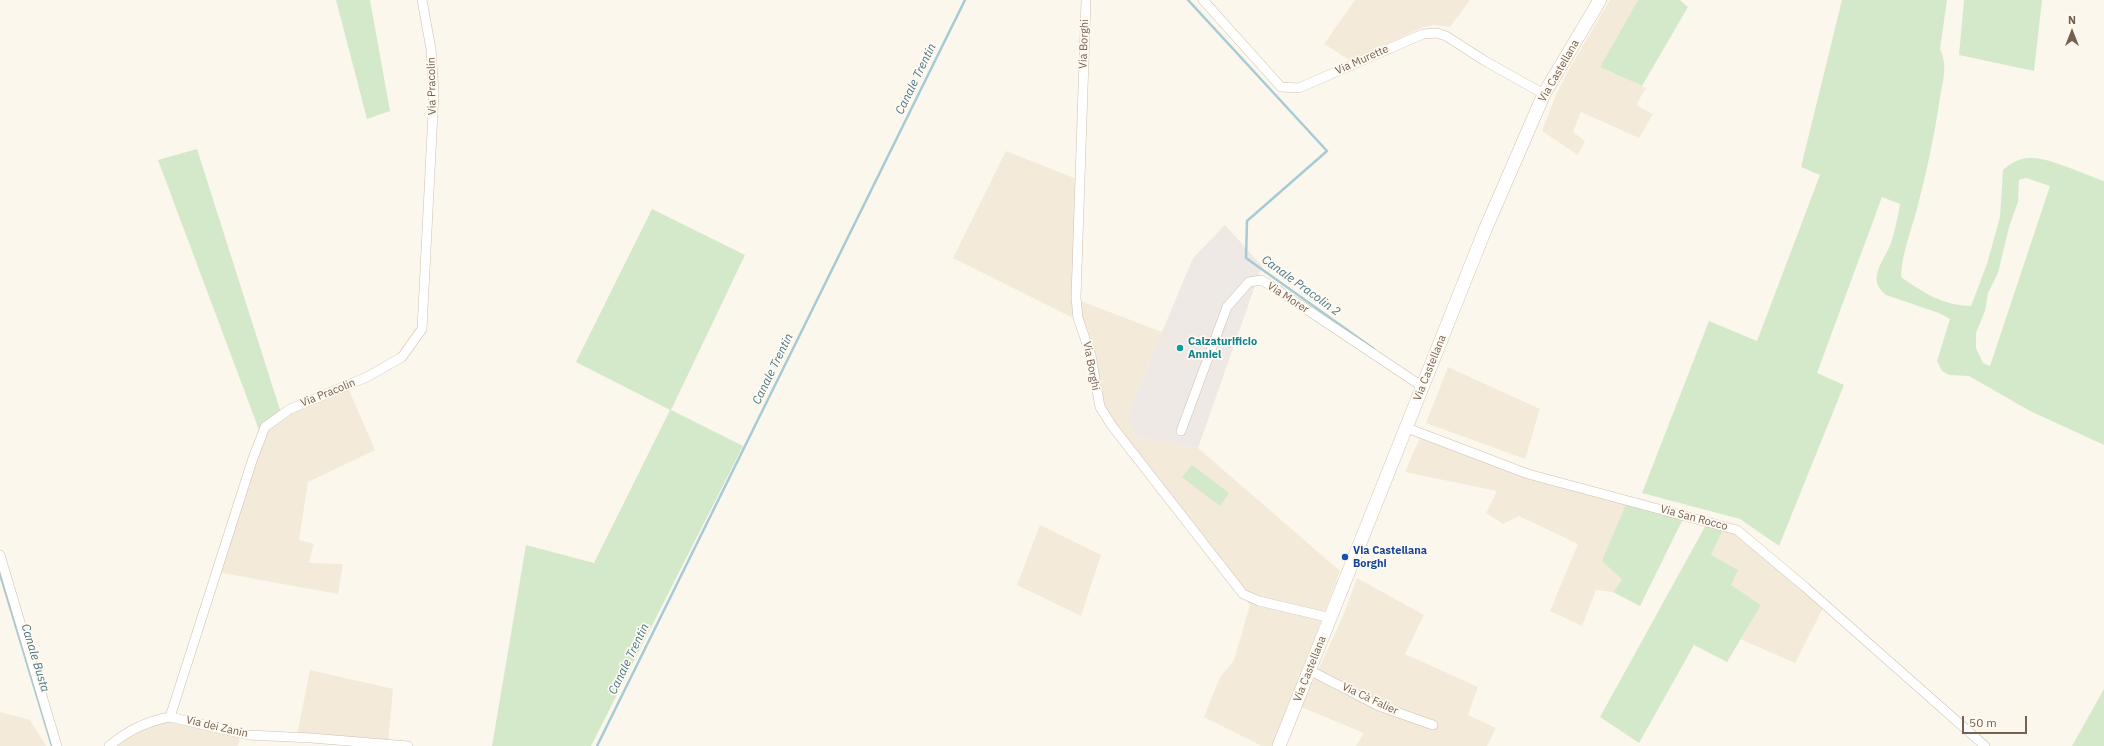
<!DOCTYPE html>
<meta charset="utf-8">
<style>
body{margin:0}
#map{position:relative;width:2104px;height:746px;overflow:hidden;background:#fcf7ec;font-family:"IBM Plex Sans",sans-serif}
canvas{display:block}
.north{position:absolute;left:2052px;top:12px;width:40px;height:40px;-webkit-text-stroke:3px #fefaf2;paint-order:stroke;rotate:0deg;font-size:11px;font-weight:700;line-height:16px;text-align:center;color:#76604f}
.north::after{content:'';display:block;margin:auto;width:14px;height:18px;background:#76604f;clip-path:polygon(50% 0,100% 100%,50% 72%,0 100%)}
.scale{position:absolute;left:1962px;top:716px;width:65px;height:18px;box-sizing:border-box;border:2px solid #76604f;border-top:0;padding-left:5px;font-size:12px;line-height:14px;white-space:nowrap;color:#76604f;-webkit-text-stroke:3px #fefaf2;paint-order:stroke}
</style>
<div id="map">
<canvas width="2104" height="746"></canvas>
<div class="north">N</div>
<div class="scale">50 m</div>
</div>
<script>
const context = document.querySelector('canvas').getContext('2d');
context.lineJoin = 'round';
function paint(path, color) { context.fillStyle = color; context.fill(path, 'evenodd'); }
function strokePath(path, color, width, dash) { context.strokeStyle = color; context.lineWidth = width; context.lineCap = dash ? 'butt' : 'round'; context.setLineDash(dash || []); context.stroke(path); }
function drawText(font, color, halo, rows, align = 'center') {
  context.font = font + ' "IBM Plex Sans",sans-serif'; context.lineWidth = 3.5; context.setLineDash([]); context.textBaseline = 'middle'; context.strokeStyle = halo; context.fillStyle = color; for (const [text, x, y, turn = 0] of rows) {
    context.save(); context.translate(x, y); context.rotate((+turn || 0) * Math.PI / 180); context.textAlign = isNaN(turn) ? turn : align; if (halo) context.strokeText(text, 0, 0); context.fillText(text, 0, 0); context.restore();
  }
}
const residential = new Path2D(`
 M 1355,0 L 1470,0 L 1450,27 L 1433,25 L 1421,28 L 1351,61 L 1324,44 Z
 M 1610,0 L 1638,0 L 1600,67 L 1646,88 L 1636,105 L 1653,114 L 1639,138 L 1581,112 L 1573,132 L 1585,141 L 1578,155 L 1542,131 L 1556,95 L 1568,71 Z
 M 1006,151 L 1084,182 L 1078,300 L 1162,332 L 1127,416 L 1136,437 L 1198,448 L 1340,571 L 1273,746 L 1262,746 L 1204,717 L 1219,679 L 1234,660 L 1250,605 L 1098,405 L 1075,319 L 953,258 Z
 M 1448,367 L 1540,409 L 1525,459 L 1426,423 Z
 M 346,383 L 375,450 L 308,482 L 299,540 L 314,544 L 309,563 L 343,564 L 338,594 L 217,572 L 269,418 Z
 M 1421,435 L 1627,502 L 1622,579 L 1613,592 L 1596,590 L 1582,626 L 1550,611 L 1578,544 L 1519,516 L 1503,524 L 1486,513 L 1497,491 L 1405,472 Z
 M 1040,525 L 1101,555 L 1081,616 L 1017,585 Z
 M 1724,528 L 1735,531 L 1826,602 L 1795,663 L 1740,639 L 1761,605 L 1730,585 L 1711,555 Z
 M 1357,578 L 1424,615 L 1405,654 L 1478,687 L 1468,715 L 1496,728 L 1487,746 L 1356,746 L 1364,733 L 1301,707 L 1343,616 Z
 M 310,670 L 393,689 L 388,742 L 297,735 Z
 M 0,712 L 30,720 L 46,746 L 0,746 Z
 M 169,722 L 191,724 L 240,738 L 238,746 L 116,746 L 146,727 Z`);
const industrial = new Path2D(`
 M 1225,225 L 1262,266 L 1198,448 L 1136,437 L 1127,416 L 1193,258 Z`);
const green = new Path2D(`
 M 336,0 L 370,0 L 390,111 L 367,119 Z
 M 1638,0 L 1680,0 L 1688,7 L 1642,86 L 1600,67 Z
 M 1842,0 L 1947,0 L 1940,49 C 1948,65 1943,81 1940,97 C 1935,133 1927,170 1918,205 C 1912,229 1902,252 1901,277 C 1922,292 1944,306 1971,306 L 1987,264 L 2000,217 L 2003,170 C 2010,164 2017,159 2027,158 C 2044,155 2086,175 2104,181 L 2104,445 L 2030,411 L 1969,376 L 1949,375 L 1942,371 L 1937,361 L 1950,319 L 1939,313 L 1886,295 C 1865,279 1885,260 1891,243 C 1895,230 1898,217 1900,204 L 1882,197 L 1817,373 L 1844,385 L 1779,546 L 1740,519 L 1642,493 L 1709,321 L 1757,341 L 1820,175 L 1801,167 ZM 2026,178 L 2050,186 L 1990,366 L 1983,363 L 1976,348 L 1976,333 L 1985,311 L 1988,293 L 1998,273 L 2009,227 L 2018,202 L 2019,180 Z
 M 1964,0 L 2042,0 L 2034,71 L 1959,55 Z
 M 197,149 L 281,413 L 269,419 L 262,438 L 158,160 Z
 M 652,209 L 745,255 L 671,410 L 743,446 L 591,746 L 492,746 L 526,545 L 594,563 L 670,410 L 576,362 Z
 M 1192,465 L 1229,493 L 1220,506 L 1182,477 Z
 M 1627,502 L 1684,517 L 1640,606 L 1613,592 L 1622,579 L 1602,561 Z
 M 1707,523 L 1724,528 L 1711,555 L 1738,570 L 1731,585 L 1761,605 L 1727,662 L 1694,645 L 1639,743 L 1600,717 Z
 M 2104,689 L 2104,746 L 2072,746 Z`);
const stream = new Path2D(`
 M 1188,0 L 1327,151 L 1247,221 L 1246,258 L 1374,349
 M 0,574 L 52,746
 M 597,746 L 965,0`);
const minor = new Path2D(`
 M 1086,0 L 1076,298 L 1078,318 L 1091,356 L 1100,407 L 1112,426 L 1243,594 L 1259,601 L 1331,618
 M 1203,0 L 1281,87 L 1299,88 L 1423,34 L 1437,33 L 1446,36 L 1485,61 L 1544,94
 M 1407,428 L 1528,474 L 1737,530 L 1805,587 L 1985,746
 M 1181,431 L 1227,307 L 1249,282 L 1261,280 L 1270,285 L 1423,387
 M 0,555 L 57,746
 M 1309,670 L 1379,706 L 1433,725
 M 170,717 L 248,735 L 311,738 L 408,746
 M 109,746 C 127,731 147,721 170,717 L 253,458 L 265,427 L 290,409 L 367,377 L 402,357 L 422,329 L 434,92 L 431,49 L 422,0`);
const secondary = new Path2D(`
 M 1279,746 L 1485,230 L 1544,94 L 1600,0`);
const markers = [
 [1180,348,4,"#0f9aa8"],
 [1345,557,4,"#1a4fb4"]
];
const streetNames = [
 ["Via Borghi",1084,44,-88],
 ["Via Murette",1362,60,-24],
 ["Via Castellana",1559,71,-60],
 ["Via Pracolin",432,86,-91],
 ["Via Morer",1288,298,33],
 ["Via Borghi",1091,366,79],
 ["Via Castellana",1430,368,-68],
 ["Via Pracolin",328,393,-22],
 ["Via San Rocco",1694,518,15],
 ["Via Castellana",1310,669,-68],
 ["Via Cà Falier",1370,699,25],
 ["Via dei Zanin",217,727,13]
];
const cultureNames = [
 ["Calzaturificio",1188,342],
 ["Anniel",1188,355]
];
const transitNames = [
 ["Via Castellana",1353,551],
 ["Borghi",1353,564]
];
const waterNames = [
 ["Canale Trentin",916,79,-64],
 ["Canale Pracolin 2",1301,286,36],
 ["Canale Trentin",773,369,-64],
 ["Canale Busta",35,658,73],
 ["Canale Trentin",629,659,-64]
];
paint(residential, '#f3eada');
paint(industrial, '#eee9e4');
paint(green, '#d4e9ca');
strokePath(stream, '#a7cbd6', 2.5);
strokePath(minor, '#cec0b1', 10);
strokePath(secondary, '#d0c1af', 14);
strokePath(minor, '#fff', 9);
strokePath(secondary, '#fff', 13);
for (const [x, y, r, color] of markers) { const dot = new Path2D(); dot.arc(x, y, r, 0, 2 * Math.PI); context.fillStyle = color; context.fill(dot); strokePath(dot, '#fefaf2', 1.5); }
drawText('11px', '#76604f', '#fefaf2', streetNames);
drawText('bold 11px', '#0d838f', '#fefaf2', cultureNames, 'left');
drawText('bold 11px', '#164399', '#fefaf2', transitNames, 'left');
drawText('italic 12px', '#4a7887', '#fefaf2', waterNames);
</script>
